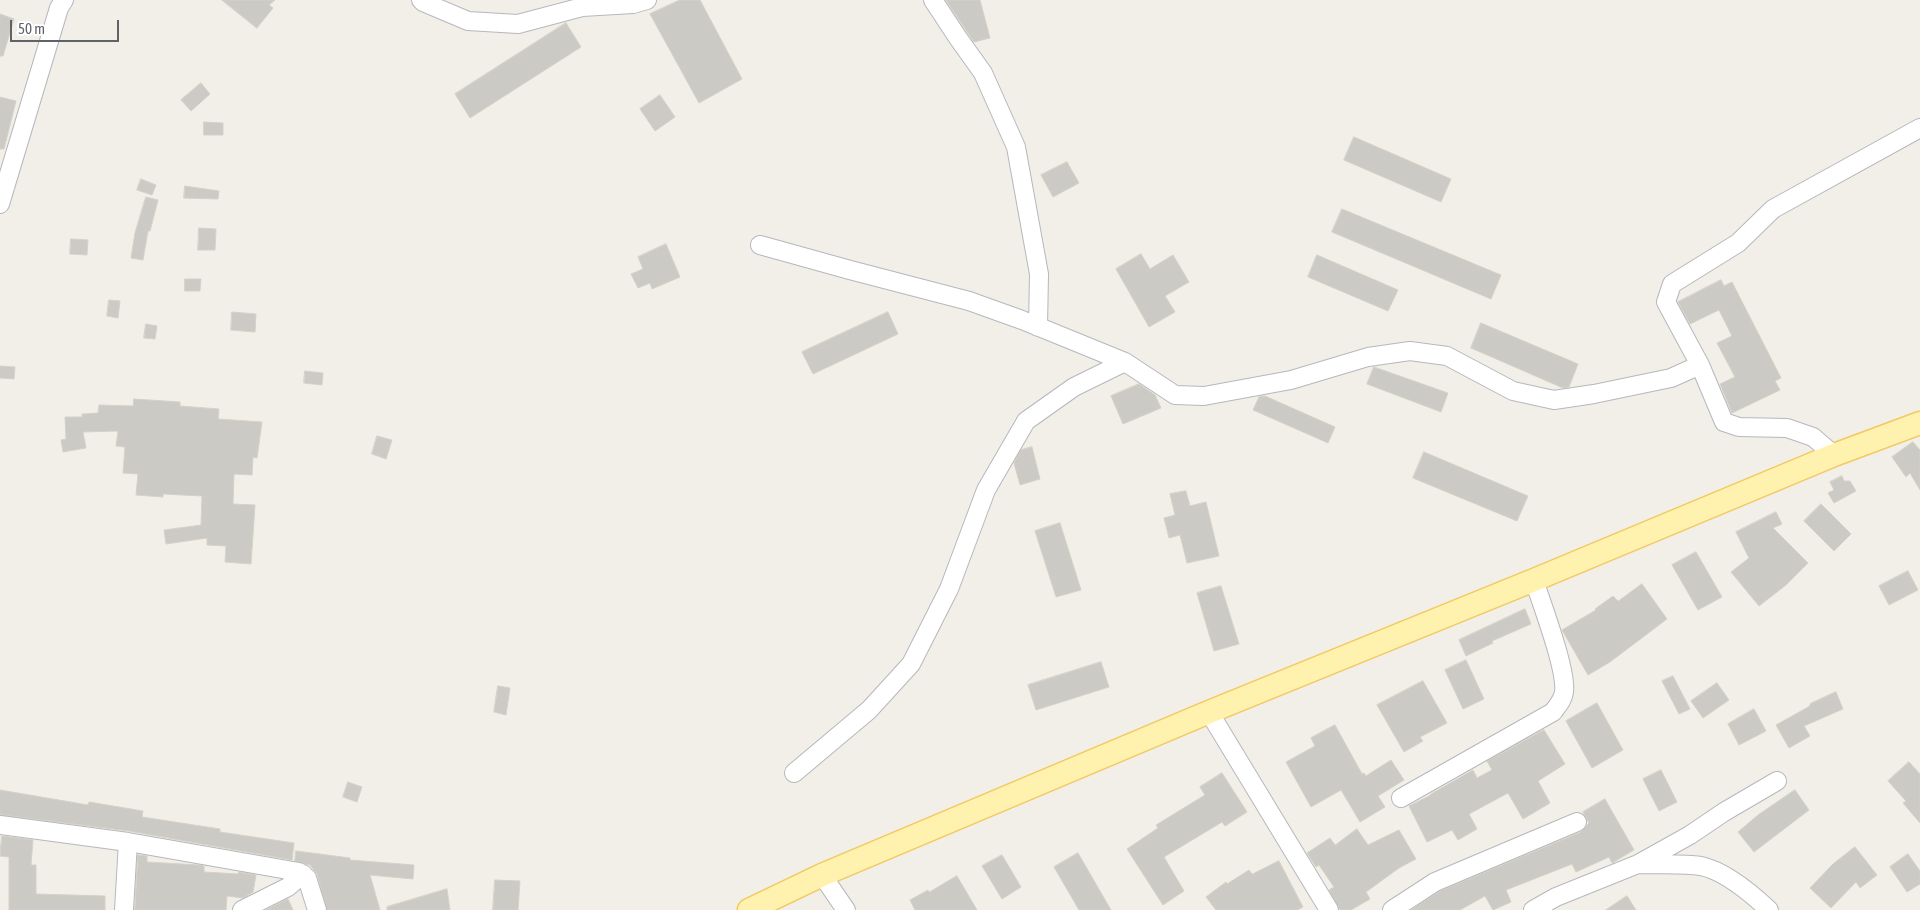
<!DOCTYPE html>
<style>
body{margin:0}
#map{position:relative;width:1920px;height:910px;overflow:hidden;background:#f1efe8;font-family:"Asap Condensed",sans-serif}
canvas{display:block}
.scale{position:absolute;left:10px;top:20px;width:109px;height:22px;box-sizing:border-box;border:2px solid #5f6368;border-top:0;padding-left:6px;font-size:15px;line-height:18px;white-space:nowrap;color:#5f6368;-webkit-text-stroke:4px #fff;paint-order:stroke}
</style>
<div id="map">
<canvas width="1920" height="910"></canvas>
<div class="scale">50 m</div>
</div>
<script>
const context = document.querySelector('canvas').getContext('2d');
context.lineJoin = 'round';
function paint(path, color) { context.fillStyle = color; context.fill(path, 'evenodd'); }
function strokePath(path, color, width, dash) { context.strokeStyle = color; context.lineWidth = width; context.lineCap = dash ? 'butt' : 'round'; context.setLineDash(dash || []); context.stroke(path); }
const building = new Path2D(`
 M 222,0 L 275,0 L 269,5 L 273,8 L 257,28 Z
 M 680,0 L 700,0 L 742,79 L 699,103 L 650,14 Z
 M 946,0 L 980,0 L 990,38 L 974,42 Z
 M 0,14 L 14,19 L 3,56 L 0,56 Z
 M 566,23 L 581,47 L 470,118 L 455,94 Z
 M 201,83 L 210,94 L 191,111 L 181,100 Z
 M 660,95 L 675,117 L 655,131 L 640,109 Z
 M 0,97 L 16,101 L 4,149 L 0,149 Z
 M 204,122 L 223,123 L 223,135 L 204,135 Z
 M 1354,137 L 1451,179 L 1441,202 L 1344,160 Z
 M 1067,162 L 1079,183 L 1053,197 L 1041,175 Z
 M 141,179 L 156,185 L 152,195 L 137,190 Z
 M 185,186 L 219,191 L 218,199 L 184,198 Z
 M 146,197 L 158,200 L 150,231 L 148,231 L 143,260 L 131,258 L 135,233 Z
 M 1342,209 L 1501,275 L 1491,299 L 1332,232 Z
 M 199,228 L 216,229 L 215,250 L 198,250 Z
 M 71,239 L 88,240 L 87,255 L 70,254 Z
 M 666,244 L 680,277 L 652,289 L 650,283 L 638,288 L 631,274 L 643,269 L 638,257 Z
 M 1141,254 L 1150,269 L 1173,255 L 1189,282 L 1165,296 L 1175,312 L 1149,327 L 1116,269 Z
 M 1317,255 L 1398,290 L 1388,311 L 1308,277 Z
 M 185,279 L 201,279 L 200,291 L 185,291 Z
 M 1721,280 L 1724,286 L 1732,282 L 1781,378 L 1775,381 L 1780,390 L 1732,413 L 1720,384 L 1735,377 L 1717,343 L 1732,336 L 1719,310 L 1690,324 L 1678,302 Z
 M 109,300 L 120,301 L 118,318 L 107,316 Z
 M 232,312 L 256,314 L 255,332 L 231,330 Z
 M 888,312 L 898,334 L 813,374 L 802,352 Z
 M 1481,323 L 1578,364 L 1569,387 L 1563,388 L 1471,348 Z
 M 146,324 L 157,326 L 155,339 L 144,338 Z
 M 0,366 L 15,367 L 14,379 L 0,378 Z
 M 1374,367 L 1448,393 L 1441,412 L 1367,384 Z
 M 305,371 L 323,373 L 322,385 L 304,383 Z
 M 1139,384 L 1155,395 L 1161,408 L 1123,424 L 1111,396 Z
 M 1265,396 L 1335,427 L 1328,443 L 1253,410 L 1259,397 Z
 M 134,399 L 180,402 L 180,406 L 219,409 L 218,419 L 262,422 L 257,458 L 253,457 L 252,475 L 234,474 L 233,504 L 255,505 L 251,564 L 225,562 L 226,546 L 207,545 L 207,538 L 166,544 L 164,530 L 201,525 L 202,496 L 163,494 L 163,497 L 136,495 L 138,474 L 123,473 L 125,447 L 116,446 L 118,431 L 83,432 L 86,448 L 63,452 L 61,440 L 66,439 L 65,417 L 82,417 L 82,414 L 98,413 L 99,405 L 133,406 Z
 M 377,436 L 392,440 L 386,459 L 372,454 Z
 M 1913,442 L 1920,450 L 1920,490 L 1910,473 L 1906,477 L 1892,457 Z
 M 1032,447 L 1040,479 L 1020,485 L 1014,463 L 1021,450 Z
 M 1424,452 L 1528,496 L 1517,521 L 1413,478 Z
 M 1842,476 L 1844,481 L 1850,481 L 1856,491 L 1834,503 L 1828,493 L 1834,490 L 1830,482 Z
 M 1186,491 L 1190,506 L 1206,502 L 1219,556 L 1187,563 L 1180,535 L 1169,538 L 1164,518 L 1175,515 L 1170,494 Z
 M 1821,504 L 1851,534 L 1834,551 L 1804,521 Z
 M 1776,512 L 1782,524 L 1773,528 L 1808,563 L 1786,585 L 1759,606 L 1731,572 L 1749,558 L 1736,532 Z
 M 1060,523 L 1081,590 L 1056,597 L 1035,531 Z
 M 1696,552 L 1722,597 L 1698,610 L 1672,565 Z
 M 1908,571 L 1918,590 L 1889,605 L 1879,586 Z
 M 1642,584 L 1667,619 L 1610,662 L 1588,675 L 1562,630 L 1596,610 L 1595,609 L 1613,596 L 1618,601 Z
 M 1221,586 L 1239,644 L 1214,651 L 1197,593 Z
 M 1525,609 L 1531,624 L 1492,641 L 1493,643 L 1466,656 L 1459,640 Z
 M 1466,660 L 1484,699 L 1463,709 L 1445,670 Z
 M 1101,662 L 1109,687 L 1036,710 L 1028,685 Z
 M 1673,676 L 1690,709 L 1679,714 L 1662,681 Z
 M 1423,681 L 1447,723 L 1420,737 L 1423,741 L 1404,752 L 1377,705 Z
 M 1717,683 L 1729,700 L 1703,718 L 1691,701 Z
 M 498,686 L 510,688 L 506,715 L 494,712 Z
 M 1836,692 L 1843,709 L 1804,726 L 1810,736 L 1789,748 L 1776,725 L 1810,706 L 1810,704 Z
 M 1597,703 L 1623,750 L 1592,768 L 1566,721 Z
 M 1754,709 L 1766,731 L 1739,745 L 1728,724 Z
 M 1335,725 L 1362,774 L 1364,773 L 1366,776 L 1391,760 L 1404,780 L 1378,796 L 1385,807 L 1360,822 L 1341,790 L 1311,807 L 1286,762 L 1315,746 L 1311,738 Z
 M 1544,730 L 1565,764 L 1538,781 L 1550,803 L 1523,819 L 1508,793 L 1469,814 L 1477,829 L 1458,840 L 1452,830 L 1427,842 L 1409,806 L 1431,795 L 1431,794 L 1473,770 L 1477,778 L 1492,770 L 1487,761 Z
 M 1909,762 L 1920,774 L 1920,823 L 1903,803 L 1906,801 L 1888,781 Z
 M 1661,770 L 1677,802 L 1659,811 L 1643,779 Z
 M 1222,773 L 1247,812 L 1225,826 L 1222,822 L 1164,857 L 1184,891 L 1163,905 L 1127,849 L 1158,828 L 1156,825 L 1205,795 L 1200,787 Z
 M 348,782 L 362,787 L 357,802 L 343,797 Z
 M 0,790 L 88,805 L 89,802 L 143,811 L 142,817 L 220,829 L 220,832 L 294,843 L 292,860 L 129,831 L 3,815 L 0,814 Z
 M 1795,790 L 1809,810 L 1754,852 L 1738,832 L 1758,815 Z
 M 1605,799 L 1634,850 L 1612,863 L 1609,857 L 1576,872 L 1572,864 L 1506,890 L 1511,902 L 1493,910 L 1485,896 L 1460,910 L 1411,910 L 1440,891 L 1581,832 L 1589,823 L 1583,812 Z
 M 1357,829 L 1368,845 L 1399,830 L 1416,859 L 1399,868 L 1366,892 L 1370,899 L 1351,910 L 1340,910 L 1329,890 L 1334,887 L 1319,865 L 1316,867 L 1307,853 L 1330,838 L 1335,845 Z
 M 2,836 L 33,840 L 31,865 L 36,865 L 36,894 L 105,896 L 105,910 L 9,910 L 9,857 L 0,856 Z
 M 1855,847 L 1877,875 L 1860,888 L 1856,882 L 1831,908 L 1810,888 L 1833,864 Z
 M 296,851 L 350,858 L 350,860 L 414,865 L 413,879 L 370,875 L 380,910 L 327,910 L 317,874 L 310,865 L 295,861 Z
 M 1078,853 L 1111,910 L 1079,910 L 1054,867 Z
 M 1908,854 L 1920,871 L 1920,884 L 1907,892 L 1890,867 Z
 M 138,855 L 147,856 L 147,862 L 199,865 L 204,866 L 204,872 L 238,874 L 239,872 L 256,875 L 253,892 L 243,898 L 227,896 L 226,910 L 135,910 Z
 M 1002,855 L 1021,887 L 1002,899 L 982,866 Z
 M 1279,861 L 1303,907 L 1297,910 L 1216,910 L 1206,897 L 1226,882 L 1227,884 L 1249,870 L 1252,874 Z
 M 957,876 L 977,910 L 915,910 L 910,900 L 928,890 L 929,892 Z
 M 495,880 L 520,881 L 518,910 L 493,910 Z
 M 447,889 L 450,910 L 387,910 L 387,907 Z
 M 1627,896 L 1636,910 L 1606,910 Z
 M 288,899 L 293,910 L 266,910 Z`);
const minor = new Path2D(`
 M 421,0 L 423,2 L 468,21 L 518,24 L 582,7 L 633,4 L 647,0
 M 933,0 L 958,38 L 983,73 L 1016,147 L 1039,274 L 1038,327
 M 0,204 L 59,8 L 64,0
 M 760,245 L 850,270 L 969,301 L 1022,320 L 1125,362 L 1175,395 L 1204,396 L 1291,380 L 1368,357 L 1410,351 L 1447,356 L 1513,391 L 1554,400 L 1594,394 L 1671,378 L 1700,365
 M 1834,455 L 1813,437 L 1787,428 L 1739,427 L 1724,422 L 1700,365 L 1666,302 L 1672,284 L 1738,243 L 1773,209 L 1920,128
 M 1209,712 L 1329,910
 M 794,773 L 869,710 L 911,664 L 949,589 L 986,490 L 1026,421 L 1074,387 L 1125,362
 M 1401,798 L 1553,712 C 1558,705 1563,700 1564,692 C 1567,670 1542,605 1534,580
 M 0,825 L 128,842 L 299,872 L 307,878 L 317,910
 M 1639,864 C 1659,865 1681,863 1701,866 C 1724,871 1752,894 1769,910
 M 822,875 L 846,910
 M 124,910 L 128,842
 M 242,910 L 288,887 L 303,874
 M 1392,910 L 1435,882 L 1577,822
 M 1533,910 L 1556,897 L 1638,864 L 1690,835 L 1724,812 L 1777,781`);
const major = new Path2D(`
 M 749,910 L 822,875 L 1209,712 L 1534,580 L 1834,455 L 1920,423`);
paint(building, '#cccac5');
strokePath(building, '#d6d1c6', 1);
strokePath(minor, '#b5b8bc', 20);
strokePath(major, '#f2c960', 25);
strokePath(minor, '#fff', 18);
strokePath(major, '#fff2af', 22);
</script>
